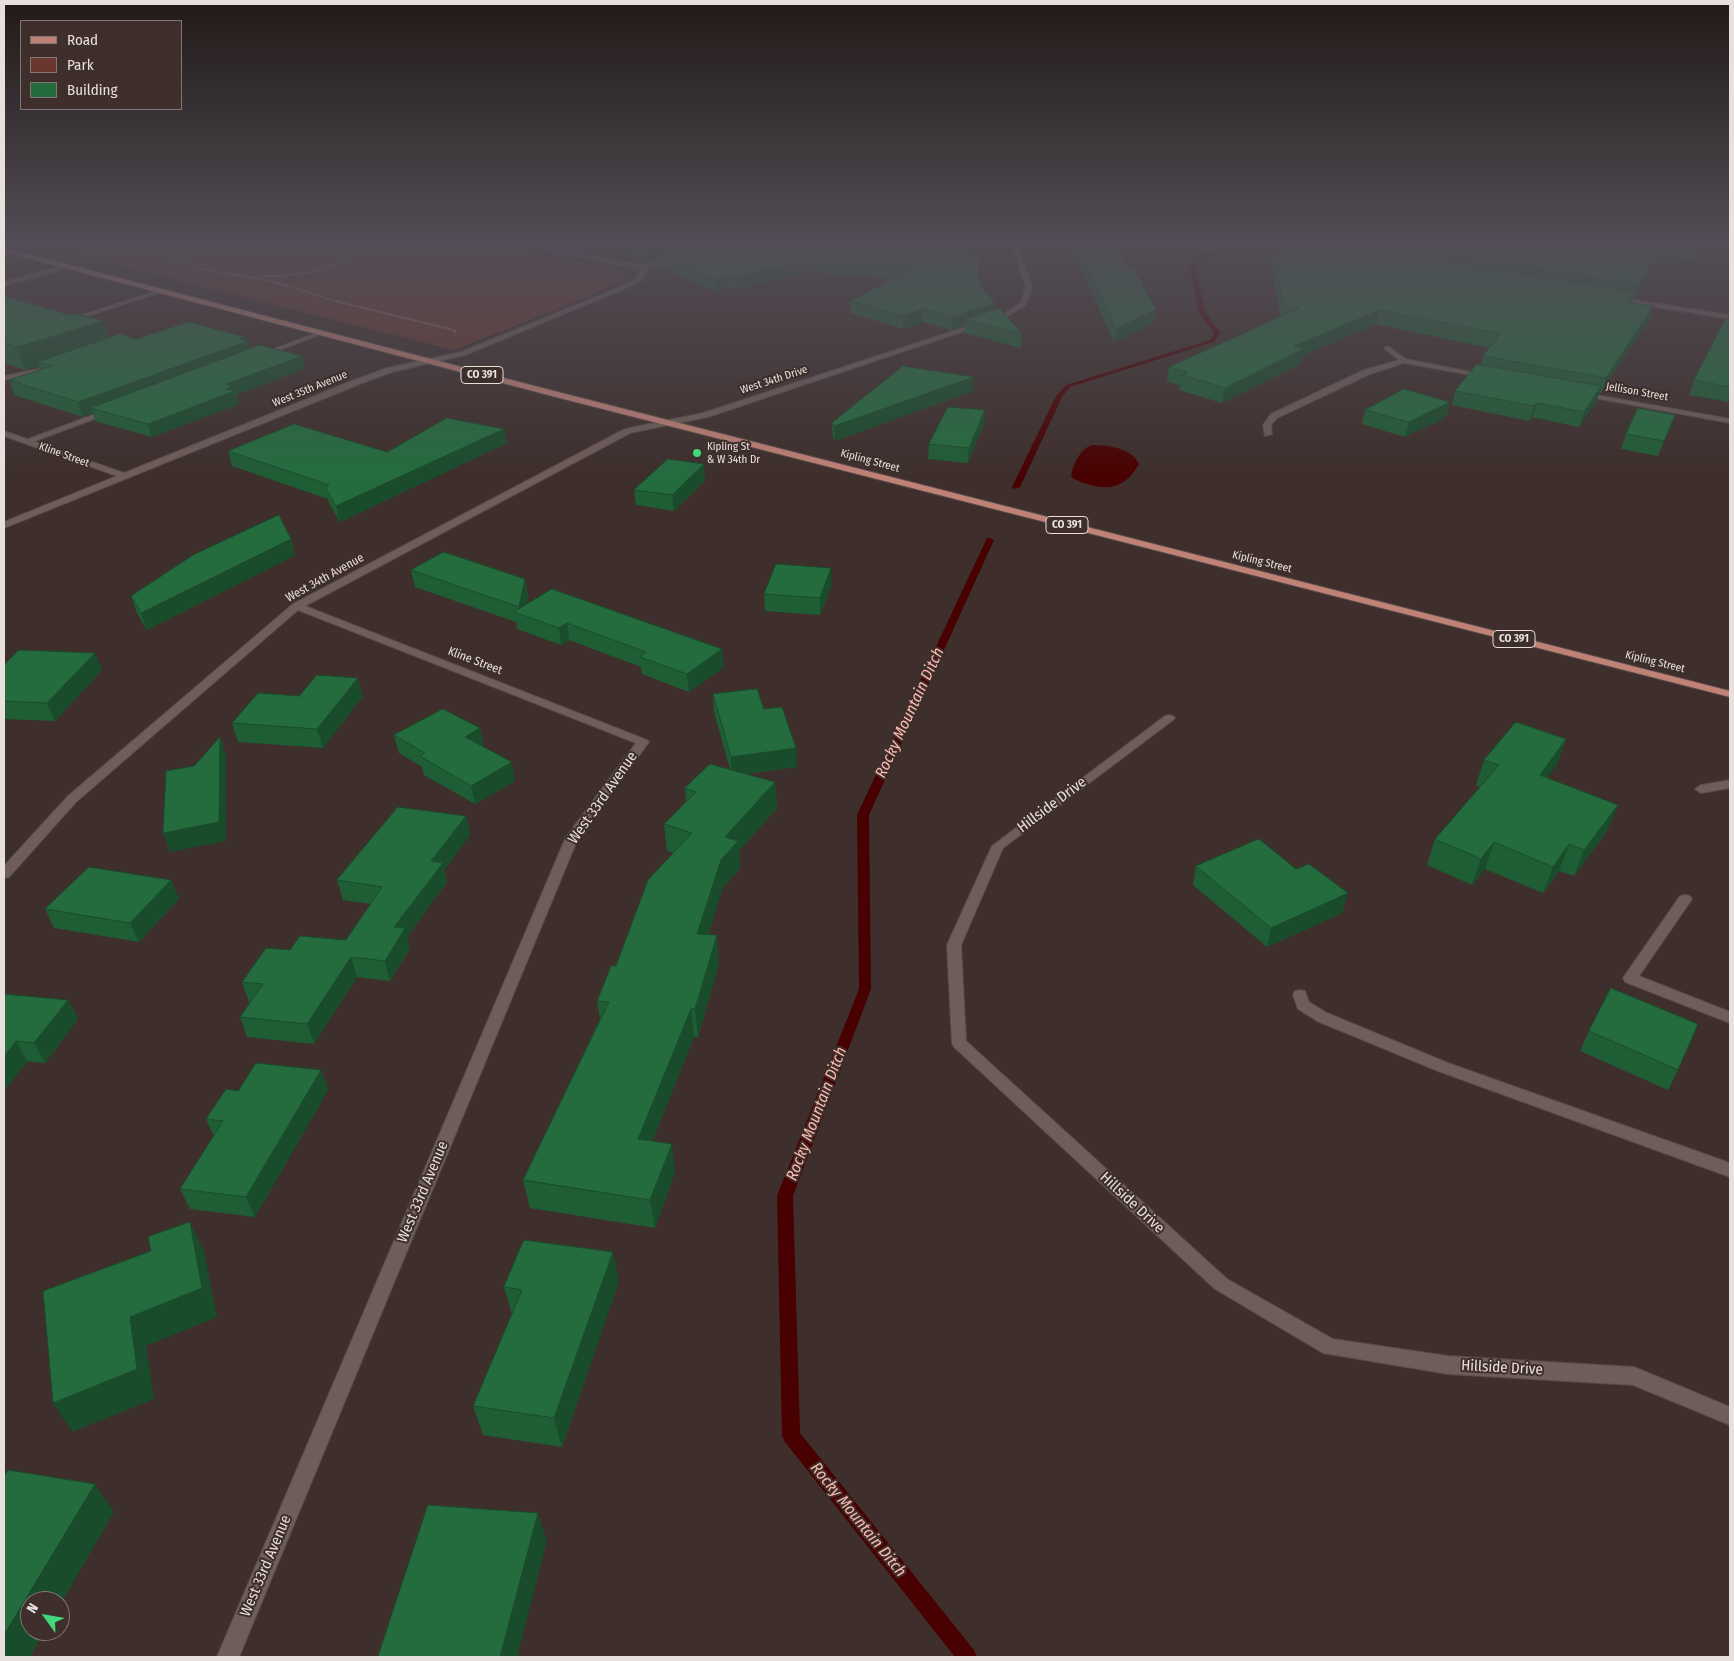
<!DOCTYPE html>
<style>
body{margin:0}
#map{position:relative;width:1734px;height:1661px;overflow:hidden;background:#3e2f2c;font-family:"Fira Sans Condensed",sans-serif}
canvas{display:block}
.frame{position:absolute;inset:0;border:5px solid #e9dfdd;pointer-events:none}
.legend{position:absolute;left:20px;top:20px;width:162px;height:90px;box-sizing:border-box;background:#3e2f2c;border:1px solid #827573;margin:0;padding:6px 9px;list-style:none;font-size:15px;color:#e9dfdd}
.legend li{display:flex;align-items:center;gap:10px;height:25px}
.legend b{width:25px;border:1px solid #827573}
.north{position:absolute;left:20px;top:1591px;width:50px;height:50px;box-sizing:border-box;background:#3e2f2c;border:1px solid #827573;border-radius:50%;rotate:302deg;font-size:14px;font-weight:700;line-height:20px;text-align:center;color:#e9dfdd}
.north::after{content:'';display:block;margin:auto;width:18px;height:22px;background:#42d77c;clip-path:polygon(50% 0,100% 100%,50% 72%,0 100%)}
</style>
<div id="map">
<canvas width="1734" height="1661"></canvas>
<div class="frame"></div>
<ul class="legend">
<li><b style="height:6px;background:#c08176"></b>Road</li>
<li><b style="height:14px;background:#69372f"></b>Park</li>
<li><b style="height:14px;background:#246c3e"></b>Building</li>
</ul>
<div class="north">N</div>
</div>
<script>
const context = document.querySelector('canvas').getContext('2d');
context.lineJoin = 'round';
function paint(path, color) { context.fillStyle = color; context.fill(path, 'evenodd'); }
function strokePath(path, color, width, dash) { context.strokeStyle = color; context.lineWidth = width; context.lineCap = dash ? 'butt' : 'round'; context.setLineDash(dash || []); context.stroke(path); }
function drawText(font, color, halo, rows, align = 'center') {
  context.font = font + ' "Fira Sans Condensed",sans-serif'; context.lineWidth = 4; context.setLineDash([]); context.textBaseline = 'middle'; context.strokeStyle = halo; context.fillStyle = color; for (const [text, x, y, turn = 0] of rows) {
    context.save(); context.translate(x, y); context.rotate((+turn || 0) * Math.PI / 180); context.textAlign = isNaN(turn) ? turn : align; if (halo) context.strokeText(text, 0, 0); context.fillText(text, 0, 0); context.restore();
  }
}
const green = new Path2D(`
 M 34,244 L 493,244 L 619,270 L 627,276 L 624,280 L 611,287 L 454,350 Z`);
const water = new Path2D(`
 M 1092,445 C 1108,445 1132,448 1139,464 C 1123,493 1101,491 1074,479 L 1071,476 C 1073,464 1080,449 1092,445 Z`);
const stream = new Path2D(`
 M 1238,244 L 1246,244 L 1199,259 L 1195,267 L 1205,312 L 1220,333 L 1214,342 L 1070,387 L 1062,397 L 1020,487 L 1013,489 L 1012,487 L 1056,396 L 1066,385 L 1210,340 L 1214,333 L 1199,312 L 1189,267 L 1195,257 Z
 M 987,538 L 990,538 L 994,540 L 869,815 L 871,989 L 793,1196 L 800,1433 L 974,1650 L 977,1657 L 955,1657 L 785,1442 L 782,1436 L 777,1196 L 859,989 L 857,815 Z`);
const path = new Path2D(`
 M 102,244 L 170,256 L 202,269 L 271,281 L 339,302 L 446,328 L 455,331 L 455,333
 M 462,244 L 497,250
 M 161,252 L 208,244
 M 254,277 C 289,275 334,276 359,248 L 358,244`);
const service = new Path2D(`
 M 66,265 L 68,268 L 4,286 L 4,282 Z
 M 160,290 L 165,291 L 84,317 L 79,316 Z
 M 319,332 L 324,333 L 264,356 L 258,355 Z
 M 48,367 L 52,369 L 51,371 L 4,380 L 4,376 Z
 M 106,410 L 113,412 L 30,443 L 23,441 Z
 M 1730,780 L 1730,788 L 1701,793 L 1695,789 L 1701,785 Z
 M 1685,895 L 1690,896 L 1692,899 L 1639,976 L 1730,1012 L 1730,1023 L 1625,982 L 1623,978 L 1680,896 Z
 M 1300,990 L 1305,991 L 1309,1002 L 1327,1013 L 1448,1063 L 1730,1163 L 1730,1177 L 1438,1071 L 1317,1021 L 1298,1009 L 1293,995 L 1295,991 Z`);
const minor = new Path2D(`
 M 515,244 L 528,244 L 644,266 L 698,244 L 707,244 L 648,269 L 642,280 L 624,289 L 465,355 L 392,372 L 360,384 L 4,528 L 4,522 L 117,476 L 4,436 L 4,431 L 124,473 L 354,380 L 387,368 L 461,352 L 620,287 L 637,278 L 641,269 Z
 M 1011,244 L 1017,244 L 1032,287 L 1026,305 L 1006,317 L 708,417 L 630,433 L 305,606 L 647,740 L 649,742 L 578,838 L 239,1657 L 217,1657 L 566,837 L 636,743 L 298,610 L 76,802 L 9,877 L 4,878 L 4,866 L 68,796 L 293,604 L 625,429 L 703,413 L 1002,315 L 1021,303 L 1026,287 Z
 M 1614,297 L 1730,315 L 1730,319 L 1612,300 L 1611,299 Z
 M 1385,347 L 1389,347 L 1406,359 L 1491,376 L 1487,378 L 1404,363 L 1370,374 L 1277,418 L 1271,425 L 1272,434 L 1265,436 L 1263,425 L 1271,414 L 1364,370 L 1399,360 L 1385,349 Z
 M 1580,392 L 1730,419 L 1730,423 L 1583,396 L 1580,396 Z
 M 1169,715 L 1173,716 L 1175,718 L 1173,720 L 1003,848 L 961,945 L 966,1041 L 1227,1279 L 1333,1339 L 1448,1356 L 1634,1367 L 1730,1407 L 1730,1425 L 1633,1385 L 1448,1374 L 1323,1353 L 1215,1289 L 954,1047 L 952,1043 L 947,945 L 992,846 L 1165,716 Z`);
const primary = new Path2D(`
 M 4,248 L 558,392 L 1730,691 L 1730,697 L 552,396 L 4,252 Z`);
const wall = new Path2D(`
 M 603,244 L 970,244 L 968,254 L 980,285 L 995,303 L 995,310 L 1022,334 L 1021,348 L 964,333 L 965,325 L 952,330 L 923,322 L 903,329 L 851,313 L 850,301 L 892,279 L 812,272 L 736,289 L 730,287 L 717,292 L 659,266 L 659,258 L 649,262 L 616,247 Z
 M 1064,244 L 1116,244 L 1127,267 L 1156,309 L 1155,322 L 1114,342 L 1076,257 L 1070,257 Z
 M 1702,244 L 1703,248 L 1698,261 L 1675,259 L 1673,264 L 1671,265 L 1655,263 L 1634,298 L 1632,298 L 1631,303 L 1653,306 L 1649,320 L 1601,393 L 1599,393 L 1597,400 L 1579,427 L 1532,417 L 1529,421 L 1452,405 L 1455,391 L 1481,364 L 1483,356 L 1490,348 L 1376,324 L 1302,356 L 1301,364 L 1222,403 L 1179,390 L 1180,385 L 1167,382 L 1169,367 L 1281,317 L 1271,267 L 1273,254 Z
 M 4,296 L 109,338 L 246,341 L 251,349 L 302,356 L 305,369 L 236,395 L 239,404 L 152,437 L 95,421 L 93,413 L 83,417 L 14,395 L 9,380 L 40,370 L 39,366 L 25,370 L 4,363 Z
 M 1730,319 L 1730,402 L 1689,395 L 1694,380 Z
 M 973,391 L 835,441 L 833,437 L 832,423 Z
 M 1450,402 L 1446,417 L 1405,437 L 1362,424 L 1365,410 Z
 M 1675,415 L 1658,456 L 1621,449 L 1626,434 Z
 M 984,424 L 968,463 L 928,459 L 929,444 Z
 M 504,429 L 507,443 L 340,522 L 329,503 L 328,499 L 232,466 L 228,451 L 387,452 Z
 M 705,480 L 674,511 L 636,505 L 634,490 Z
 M 291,539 L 295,555 L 147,630 L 137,613 L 131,596 Z
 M 411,570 L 525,579 L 528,596 L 526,604 L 724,667 L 689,692 L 642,674 L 641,667 L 569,640 L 561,645 L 517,629 L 516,622 L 415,587 Z
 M 832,584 L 820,615 L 765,611 L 764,594 Z
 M 95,653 L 102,670 L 55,721 L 4,719 L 4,665 Z
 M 713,694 L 764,709 L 797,767 L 745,774 L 775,782 L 777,808 L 739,851 L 740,868 L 723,887 L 708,935 L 719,963 L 698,1037 L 694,1037 L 652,1141 L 675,1172 L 655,1228 L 530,1208 L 523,1180 L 600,1019 L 597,1001 L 674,853 L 667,851 L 664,824 L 686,802 L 685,788 L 730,769 L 714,712 Z
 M 363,696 L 323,748 L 238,742 L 232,723 Z
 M 480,728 L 484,747 L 515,781 L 475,804 L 424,775 L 422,767 L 399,753 L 394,735 Z
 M 1566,739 L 1557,764 L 1547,778 L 1618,805 L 1607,831 L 1574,876 L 1559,871 L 1543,893 L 1485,869 L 1472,885 L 1427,865 L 1435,839 L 1480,787 L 1476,785 L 1484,760 Z
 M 466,816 L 470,835 L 444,870 L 447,882 L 407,937 L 410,948 L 390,981 L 357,977 L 314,1044 L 247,1037 L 240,1017 L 250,1002 L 249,1002 L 242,982 L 290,950 L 346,940 L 371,904 L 343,900 L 337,880 Z
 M 1196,866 L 1296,869 L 1348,893 L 1342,913 L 1267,947 L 1193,885 Z
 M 171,880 L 179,899 L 139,942 L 54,928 L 45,909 Z
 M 4,994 L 68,1000 L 78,1019 L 45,1063 L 27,1061 L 4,1091 Z
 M 1589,1031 L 1678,1070 L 1668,1090 L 1580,1051 Z
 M 321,1070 L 328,1090 L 255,1217 L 190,1209 L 180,1189 L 214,1136 L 206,1119 L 238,1091 Z
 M 619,1281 L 562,1447 L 483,1435 L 473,1406 L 512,1314 L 504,1287 Z`);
const shadedWall = new Path2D(`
 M 663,244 L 693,244 L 658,255 L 659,258 L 649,262 L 648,250 Z
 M 968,244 L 970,244 L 966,266 L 967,254 Z
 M 1659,251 L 1655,263 L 1634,298 L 1638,285 Z
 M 1676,252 L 1678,252 L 1673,264 L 1671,265 Z
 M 811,260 L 812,272 L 736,289 L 735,277 Z
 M 729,274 L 730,287 L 717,292 L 716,280 Z
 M 1634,291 L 1630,305 L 1628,302 Z
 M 995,303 L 994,316 L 965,320 L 965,325 L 952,330 L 952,317 Z
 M 1653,306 L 1649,320 L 1601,393 L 1606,378 Z
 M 923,309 L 923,322 L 903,329 L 903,316 Z
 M 1156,309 L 1155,322 L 1114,342 L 1116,329 Z
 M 1380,310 L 1376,324 L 1302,356 L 1301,364 L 1222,403 L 1225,388 L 1294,346 Z
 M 104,321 L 111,344 L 37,362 L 39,366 L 25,370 L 17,347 Z
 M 245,337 L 247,342 L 248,341 L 252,355 L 91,408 L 93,413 L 83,417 L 78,402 Z
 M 302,356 L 305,369 L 236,395 L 239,404 L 152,437 L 148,424 L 226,384 Z
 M 974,377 L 973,391 L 835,441 L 834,426 Z
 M 1601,386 L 1597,400 L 1579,427 L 1584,412 Z
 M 1450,402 L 1446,417 L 1405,437 L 1409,422 Z
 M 1537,403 L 1532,417 L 1529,421 L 1534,406 Z
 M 985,410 L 984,424 L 968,463 L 969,448 Z
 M 1675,415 L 1670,429 L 1658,456 L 1664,441 Z
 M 504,429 L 507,443 L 340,522 L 336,506 Z
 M 704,464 L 705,480 L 674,511 L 672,495 Z
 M 291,539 L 295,555 L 147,630 L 141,613 Z
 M 831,568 L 832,584 L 820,615 L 820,598 Z
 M 525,579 L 528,596 L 524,615 L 521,614 L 519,607 Z
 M 567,623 L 569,640 L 561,645 L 559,628 Z
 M 722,649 L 724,667 L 689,692 L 687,674 Z
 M 95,653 L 102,670 L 55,721 L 47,703 Z
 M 358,678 L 363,696 L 323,748 L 317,729 Z
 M 480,728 L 484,747 L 469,755 L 465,737 Z
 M 220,737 L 226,755 L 226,841 L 170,852 L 163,833 Z
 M 1566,739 L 1557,764 L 1531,801 L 1540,775 Z
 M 796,748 L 797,767 L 732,775 L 731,757 Z
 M 512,762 L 515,781 L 475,804 L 471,786 Z
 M 775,782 L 777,808 L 739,851 L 740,868 L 723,887 L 700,961 L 697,934 L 725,837 Z
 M 1618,805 L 1607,831 L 1574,876 L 1584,850 Z
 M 466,816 L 470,835 L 444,870 L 447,882 L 407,937 L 410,948 L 390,981 L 385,961 L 394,927 L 431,861 Z
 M 1494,842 L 1485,869 L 1472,885 L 1481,859 Z
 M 1569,844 L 1559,871 L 1543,893 L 1553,867 Z
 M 171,880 L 179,899 L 139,942 L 130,923 Z
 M 1348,893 L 1342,913 L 1267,947 L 1271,928 Z
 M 717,935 L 719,963 L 698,1037 L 695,1009 Z
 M 351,957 L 357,977 L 314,1044 L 307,1024 Z
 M 68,1000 L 78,1019 L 45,1063 L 34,1043 Z
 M 691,1009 L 694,1037 L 642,1167 L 638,1139 Z
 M 16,1041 L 27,1061 L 4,1091 L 4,1057 Z
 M 321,1070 L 328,1090 L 255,1217 L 246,1197 Z
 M 672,1144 L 675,1172 L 655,1228 L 650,1200 Z
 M 190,1222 L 204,1251 L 217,1317 L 146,1346 L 154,1399 L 72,1432 L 53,1403 L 130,1317 Z
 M 613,1252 L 619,1281 L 562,1447 L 554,1418 Z
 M 95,1484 L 114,1512 L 60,1605 L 60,1601 L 30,1601 L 30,1631 L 45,1631 L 30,1657 L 4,1657 L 4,1635 Z
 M 538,1513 L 547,1541 L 517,1657 L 500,1657 Z`);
const building = new Path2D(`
 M 635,244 L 663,244 L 648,250 Z
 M 685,244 L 706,244 L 791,262 L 796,257 L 740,244 L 968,244 L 967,254 L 978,254 L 980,285 L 995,303 L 952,317 L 923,309 L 903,316 L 850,301 L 913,269 L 811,260 L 735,277 L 729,274 L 716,280 L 658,255 Z
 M 1070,244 L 1116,244 L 1127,267 L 1133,267 L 1156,309 L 1116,329 L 1077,245 L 1071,245 Z
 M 1286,244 L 1702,244 L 1703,248 L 1677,246 L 1678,252 L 1676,252 L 1659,251 L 1638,285 L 1451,256 L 1448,260 L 1449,263 L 1634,291 L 1628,302 L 1653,306 L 1606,378 L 1483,356 L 1500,334 L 1380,310 L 1294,346 L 1303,349 L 1225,388 L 1182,375 L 1188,372 L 1169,367 L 1300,308 L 1284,308 L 1273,254 Z
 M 4,296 L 70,315 L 76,314 L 104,321 L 17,347 L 4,343 Z
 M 1000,308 L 1022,334 L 965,320 Z
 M 1726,318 L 1730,319 L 1730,387 L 1694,380 Z
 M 189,322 L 245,337 L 239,339 L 248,341 L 78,402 L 9,380 L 52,366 L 37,362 L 120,334 L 136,339 Z
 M 260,345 L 302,356 L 226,384 L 232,386 L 227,389 L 235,391 L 148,424 L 91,408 Z
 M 1477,364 L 1601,386 L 1584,412 L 1537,403 L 1534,406 L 1455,391 Z
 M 903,366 L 974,377 L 834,426 L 832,423 Z
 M 1404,389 L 1450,402 L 1409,422 L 1365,410 Z
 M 948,407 L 985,410 L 969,448 L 929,444 Z
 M 1638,408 L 1675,415 L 1664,441 L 1626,434 Z
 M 447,418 L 504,429 L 336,506 L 325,487 L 329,485 L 228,451 L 294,424 L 387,452 Z
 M 668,459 L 704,464 L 672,495 L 634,490 Z
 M 279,515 L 291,539 L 141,613 L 131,596 L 193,555 Z
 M 444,552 L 525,579 L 519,607 L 411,570 Z
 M 776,564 L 831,568 L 820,598 L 764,594 Z
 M 552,589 L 722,649 L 687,674 L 640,657 L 646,652 L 567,623 L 559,628 L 514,612 Z
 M 19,650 L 95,653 L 47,703 L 4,701 L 4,665 Z
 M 317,675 L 358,678 L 317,729 L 232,723 L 258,693 L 299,696 Z
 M 757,689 L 764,709 L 782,707 L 796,748 L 731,757 L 713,694 Z
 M 443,709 L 480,728 L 465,737 L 512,762 L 471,786 L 420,756 L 425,753 L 394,735 Z
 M 1516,722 L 1566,739 L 1540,775 L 1618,805 L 1584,850 L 1569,844 L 1553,867 L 1494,842 L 1481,859 L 1435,839 L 1499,765 L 1484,760 Z
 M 220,737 L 219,822 L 163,833 L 166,771 L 194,766 Z
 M 710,764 L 775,782 L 725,837 L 738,841 L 721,860 L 697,934 L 717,935 L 695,1009 L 691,1009 L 638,1139 L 672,1144 L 650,1200 L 523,1180 L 609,1002 L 597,1001 L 611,966 L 616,966 L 648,880 L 692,833 L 664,824 L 696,792 L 685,788 Z
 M 398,807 L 466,816 L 431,861 L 443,863 L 394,927 L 405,928 L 385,961 L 351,957 L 307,1024 L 240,1017 L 263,984 L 242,982 L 266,948 L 290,950 L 300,936 L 346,940 L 382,887 L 337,880 Z
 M 1259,839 L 1296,869 L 1309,864 L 1348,893 L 1271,928 L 1196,866 Z
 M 89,867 L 171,880 L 130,923 L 45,909 Z
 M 1611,988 L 1698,1024 L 1678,1070 L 1589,1031 Z
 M 4,994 L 68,1000 L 34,1043 L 16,1041 L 4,1057 Z
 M 256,1063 L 321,1070 L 246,1197 L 180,1189 L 223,1121 L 206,1119 L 226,1089 L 238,1091 Z
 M 190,1222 L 202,1288 L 130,1317 L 137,1369 L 53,1403 L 43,1291 L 151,1251 L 148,1237 Z
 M 524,1240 L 613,1252 L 554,1418 L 473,1406 L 522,1290 L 504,1287 Z
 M 8,1470 L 95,1484 L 4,1635 L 4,1477 Z
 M 428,1505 L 538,1513 L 500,1657 L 378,1657 Z`);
const markers = [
 [697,453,5,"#42d77c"]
];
const shields = [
 [482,375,42],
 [1067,525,42],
 [1514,639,42]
];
const shieldNames = [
 ["CO 391",482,375],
 ["CO 391",1067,525],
 ["CO 391",1514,639]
];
const farStreetnames = [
 ["West 34th Drive",774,380,-18],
 ["West 35th Avenue",310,389,-22],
 ["Jellison Street",1637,392,10],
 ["Kline Street",64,455,20],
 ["Kipling Street",870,461,15],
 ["Kipling Street",1262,562,14],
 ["Kipling Street",1655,662,14]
];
const farPoinames = [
 ["Kipling St",707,447],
 ["& W 34th Dr",707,460]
];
const streetNames = [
 ["West 34th Avenue",325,578,-29],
 ["Kline Street",475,661,21]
];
const nearStreetnames = [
 ["West 33rd Avenue",603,798,-55],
 ["Hillside Drive",1052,805,-37],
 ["West 33rd Avenue",423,1192,-67],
 ["Hillside Drive",1132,1203,43],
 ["Hillside Drive",1502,1368,3],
 ["West 33rd Avenue",266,1566,-67]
];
const nearWaternames = [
 ["Rocky Mountain Ditch",910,713,-65],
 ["Rocky Mountain Ditch",817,1114,-69],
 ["Rocky Mountain Ditch",858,1520,51]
];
paint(green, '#69372f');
paint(water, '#480100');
paint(stream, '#480100');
strokePath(service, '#574b48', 2);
strokePath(minor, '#574b48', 2);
strokePath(primary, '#574b48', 2);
strokePath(path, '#807370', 2, [2.5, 1]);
paint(service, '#6e5d5a');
paint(minor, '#6e5d5a');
paint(primary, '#c08176');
paint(wall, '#1f5d35');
paint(shadedWall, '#194c2b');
paint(building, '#246c3e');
strokePath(building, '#194c2b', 1);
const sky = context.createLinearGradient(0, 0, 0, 477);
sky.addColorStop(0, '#221a18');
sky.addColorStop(0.51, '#524d56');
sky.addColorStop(1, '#524d5600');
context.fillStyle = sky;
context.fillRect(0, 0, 1734, 477);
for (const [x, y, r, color] of markers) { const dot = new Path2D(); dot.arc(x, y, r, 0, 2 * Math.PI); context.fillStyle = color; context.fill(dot); strokePath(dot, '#3e2f2c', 2); }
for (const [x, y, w] of shields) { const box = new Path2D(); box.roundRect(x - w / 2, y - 8.5, w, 17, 4); context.fillStyle = '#3e2f2c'; context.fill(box); strokePath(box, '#e9dfdd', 1); }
drawText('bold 11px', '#e9dfdd', null, shieldNames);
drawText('11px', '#e9dfdd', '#3e2f2c', farStreetnames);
drawText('11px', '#e9dfdd', '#3e2f2c', farPoinames, 'left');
drawText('12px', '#e9dfdd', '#3e2f2c', streetNames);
drawText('15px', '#e9dfdd', '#3e2f2c', nearStreetnames);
drawText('italic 16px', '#fdbaae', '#3e2f2c', nearWaternames);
</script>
